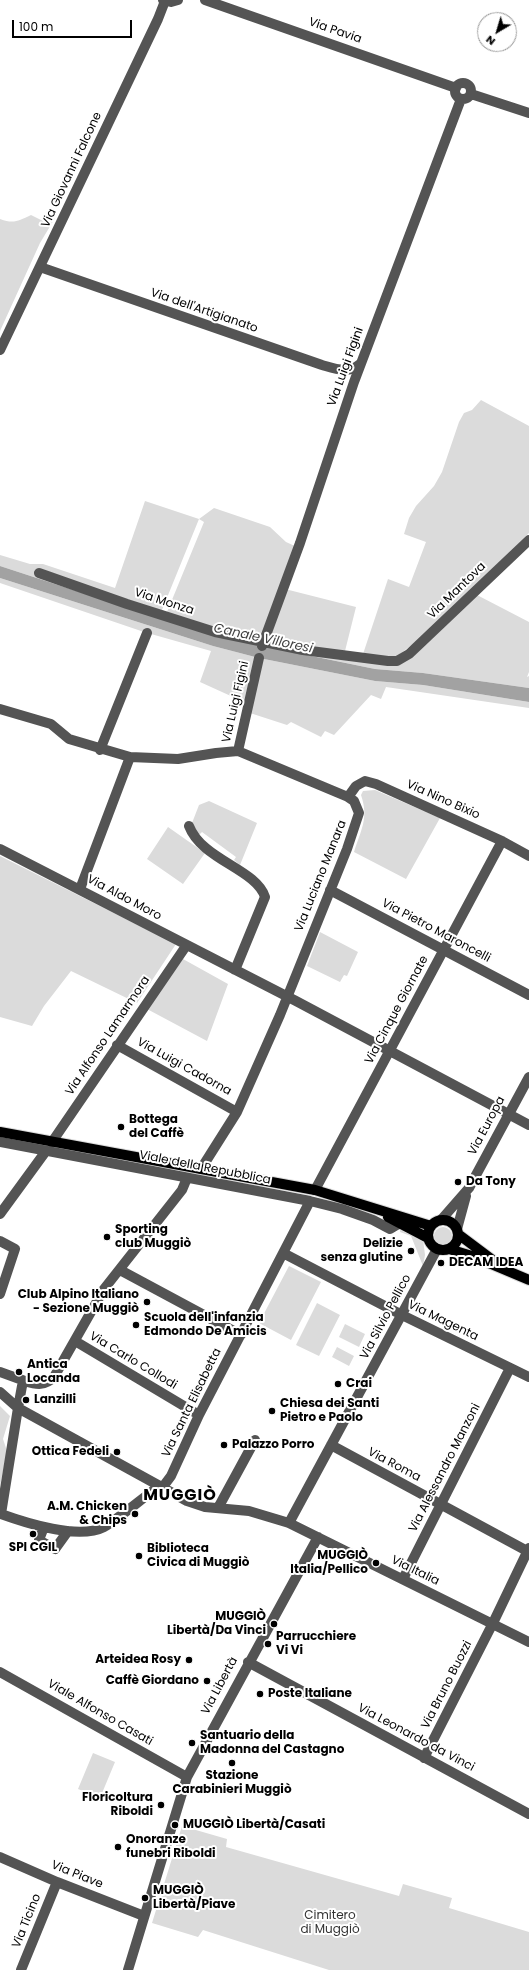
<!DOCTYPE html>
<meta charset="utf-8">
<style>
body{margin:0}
#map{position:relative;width:529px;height:1970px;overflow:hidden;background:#fff;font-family:Poppins,sans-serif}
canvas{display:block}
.north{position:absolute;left:477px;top:12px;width:40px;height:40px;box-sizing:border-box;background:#fff;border:1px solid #999;border-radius:50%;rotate:218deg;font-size:11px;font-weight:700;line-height:16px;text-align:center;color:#000}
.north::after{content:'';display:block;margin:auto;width:14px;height:18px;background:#000;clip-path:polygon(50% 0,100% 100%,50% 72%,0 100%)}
.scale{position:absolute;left:12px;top:20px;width:120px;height:18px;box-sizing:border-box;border:2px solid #000;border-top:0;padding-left:5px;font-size:12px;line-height:14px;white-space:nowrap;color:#000;-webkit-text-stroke:3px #fff;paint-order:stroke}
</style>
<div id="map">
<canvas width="529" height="1970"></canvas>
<div class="north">N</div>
<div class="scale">100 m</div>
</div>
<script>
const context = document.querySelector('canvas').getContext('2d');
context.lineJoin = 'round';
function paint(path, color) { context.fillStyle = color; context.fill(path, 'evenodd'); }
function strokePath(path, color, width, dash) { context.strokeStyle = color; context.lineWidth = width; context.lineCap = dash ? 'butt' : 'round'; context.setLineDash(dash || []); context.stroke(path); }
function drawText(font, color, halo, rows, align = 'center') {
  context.font = font + ' Poppins,sans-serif'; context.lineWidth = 4; context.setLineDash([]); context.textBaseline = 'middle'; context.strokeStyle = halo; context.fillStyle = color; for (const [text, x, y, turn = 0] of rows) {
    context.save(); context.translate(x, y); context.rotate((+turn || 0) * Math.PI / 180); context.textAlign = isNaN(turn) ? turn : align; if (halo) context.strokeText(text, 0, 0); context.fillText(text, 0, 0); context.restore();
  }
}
const green = new Path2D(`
 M 31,215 L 47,223 L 55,218 L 40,243 L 0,331 L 0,219 C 14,224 18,221 31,215 Z
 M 481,400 L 529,426 L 529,533 L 422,637 L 396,657 L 412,658 L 477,595 L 529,622 L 529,672 L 527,677 L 529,676 L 529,688 L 423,673 L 375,669 L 215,636 L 0,566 L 0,555 L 30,564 L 43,564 L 115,588 L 145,501 L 199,519 L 214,508 L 270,527 L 286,542 L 297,547 L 285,589 L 356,607 L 345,651 L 363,654 L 388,579 L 409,587 L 426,542 L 404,534 L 409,518 L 416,506 L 434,486 L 442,472 L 459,422 L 464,413 L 472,410 ZM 199,519 L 204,522 L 167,612 L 162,610 Z
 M 0,578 L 213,646 L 259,658 L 375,681 L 423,685 L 529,702 L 529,708 L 386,687 L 381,699 L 371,695 L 334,735 L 325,731 L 321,737 L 291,722 L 287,725 L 250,713 L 244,702 L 200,682 L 211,651 L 144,632 L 0,583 Z
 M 375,790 L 440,818 L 406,879 L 354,852 C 361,830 369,818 361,795 L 363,791 Z
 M 209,801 L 257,823 L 240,865 L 234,860 L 236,857 L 202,832 L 198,836 L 192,823 L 199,805 Z
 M 168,827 L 205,853 L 183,884 L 147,859 Z
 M 0,856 L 176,944 L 137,1003 L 71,971 L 44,1006 L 32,1026 L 0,1017 Z
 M 320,932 L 358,952 L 347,976 L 344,975 L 340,982 L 307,966 Z
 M 183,959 L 228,984 L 207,1041 L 147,1009 Z
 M434 1236a9 9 0 1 1 18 0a9 9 0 1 1-18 0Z
 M 401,1227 L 423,1239 L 425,1255 L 423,1266 L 411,1236 L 400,1232 Z
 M 289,1266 L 321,1282 L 291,1340 L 259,1323 Z
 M 317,1303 L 340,1315 L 319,1356 L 296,1345 Z
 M 345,1324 L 365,1334 L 359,1347 L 339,1337 Z
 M 337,1347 L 354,1356 L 349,1366 L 332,1357 Z
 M 0,1406 L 10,1416 L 3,1439 L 7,1451 L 0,1486 Z
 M 93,1753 L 115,1762 L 100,1798 L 78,1789 Z
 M 182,1826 L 227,1839 L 226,1847 L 399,1896 L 403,1884 L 452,1898 L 449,1908 L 529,1932 L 529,1970 L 329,1970 L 203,1930 L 198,1937 L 152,1923 Z`);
const water = new Path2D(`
 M 0,566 L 214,636 L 375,669 L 423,673 L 529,688 L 529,702 L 423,685 L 375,681 L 259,658 L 213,646 L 0,578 Z`);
const minor = new Path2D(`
 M 163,0 L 171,2 L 178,0
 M 205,0 L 456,88
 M455 91a8 8 0 1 1 16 0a8 8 0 1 1-16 0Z
 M 471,94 L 529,113
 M 40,267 L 322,365 C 336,369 349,374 360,364
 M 0,350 L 158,19 L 165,1
 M 39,573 L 127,604 L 215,632 L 303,650 L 388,661 L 397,661 L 409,654 L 529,540
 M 262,646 L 300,543 L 354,382 L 461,99
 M 0,709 L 51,724 L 69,739 L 130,757 L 178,759 L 216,753 L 238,751 L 348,797 L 354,801 L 359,813 L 347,849 L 280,1015 L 237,1112 L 201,1169
 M 100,750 L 147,633
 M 238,751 L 259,658
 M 348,797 L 356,786 L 365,781 L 376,784 L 502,841 L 529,856
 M 189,826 C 202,860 256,869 265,897 L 235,970
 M 0,849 L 296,1001 L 529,1125
 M 80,889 L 130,757
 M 330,890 L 529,995
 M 117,1045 L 237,1112
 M 0,1142 L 310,1201 L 342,1209 L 373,1220 L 390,1229 L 400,1223
 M 52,1142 L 186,946
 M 315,1190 L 502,841
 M 0,1214 L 46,1151
 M 441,1220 L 469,1188 L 529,1077
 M 457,1229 L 466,1196
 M 0,1241 L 15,1249 L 0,1294
 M 283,1253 L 402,1315 L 529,1377
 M 120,1270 L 241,1335
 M 75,1341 L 199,1415
 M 0,1372 L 25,1381 L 22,1386 L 18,1408 L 1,1514
 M 25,1381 C 37,1385 45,1386 54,1377 L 104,1289 L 182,1190 L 187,1178
 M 0,1392 L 18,1408 L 187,1501 L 205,1507 L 249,1511 L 289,1523 L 529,1642
 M 331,1445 L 529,1552
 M 162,1488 L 171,1476 L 199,1415 L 310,1201
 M 218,1508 L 255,1440
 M 1,1514 C 26,1523 79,1540 104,1527 C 119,1518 139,1501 154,1490 L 162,1488
 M 289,1523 L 437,1249
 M 44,1527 L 39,1540 L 55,1549 L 68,1531
 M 403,1579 L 510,1368
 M 248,1662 L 529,1814
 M 0,1672 L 187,1777
 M 424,1758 L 493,1623 L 529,1548
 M 0,1857 L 57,1882 L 144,1916
 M 21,1970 L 57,1882
 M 128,1970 L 187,1777 L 318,1537`);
const major = new Path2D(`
 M 0,1132 L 315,1190 L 431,1226
 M 388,1217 L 428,1238
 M428 1235a15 15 0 1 1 30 0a15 15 0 1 1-30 0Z
 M 458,1234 L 494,1261
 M 449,1249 L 472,1256 L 529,1280`);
const markers = [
 [121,1127,4,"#000"],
 [458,1182,4,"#000"],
 [107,1237,4,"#000"],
 [411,1251,4,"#000"],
 [441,1263,4,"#000"],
 [147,1302,4,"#000"],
 [136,1325,4,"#000"],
 [19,1372,4,"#000"],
 [338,1384,4,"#000"],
 [26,1400,4,"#000"],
 [272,1411,4,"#000"],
 [224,1445,4,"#000"],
 [117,1452,4,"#000"],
 [135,1514,4,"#000"],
 [33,1534,4,"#000"],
 [139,1556,4,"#000"],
 [376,1563,4,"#000"],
 [274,1624,4,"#000"],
 [268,1644,4,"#000"],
 [189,1660,4,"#000"],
 [207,1681,4,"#000"],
 [260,1694,4,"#000"],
 [192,1743,4,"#000"],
 [232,1763,4,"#000"],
 [161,1805,4,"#000"],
 [175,1825,4,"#000"],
 [118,1847,4,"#000"],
 [145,1898,4,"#000"]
];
const streetNames = [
 ["Via Pavia",335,31,19],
 ["Via Giovanni Falcone",72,170,-65],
 ["Via dell'Artigianato",204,311,19],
 ["Via Luigi Figini",346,367,-70],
 ["Via Mantova",457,591,-44],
 ["Via Monza",164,602,18],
 ["Via Luigi Figini",236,702,-77],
 ["Via Nino Bixio",443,800,24],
 ["Via Luciano Manara",321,876,-68],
 ["Via Aldo Moro",124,898,28],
 ["Via Pietro Maroncelli",436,931,28],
 ["Via Cinque Giornate",397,1010,-62],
 ["Via Alfonso Lamarmora",108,1036,-56],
 ["Via Luigi Cadorna",184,1067,29],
 ["Via Europa",487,1126,-62],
 ["Viale della Repubblica",205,1168,11],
 ["Via Silvio Pellico",386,1317,-62],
 ["Via Magenta",443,1321,26],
 ["Via Carlo Collodi",133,1361,31],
 ["Via Santa Elisabetta",192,1403,-64],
 ["Via Roma",394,1465,28],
 ["Via Alessandro Manzoni",445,1468,-63],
 ["Via Italia",415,1571,26],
 ["Via Bruno Buozzi",447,1685,-63],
 ["Via Libertà",220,1686,-62],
 ["Viale Alfonso Casati",100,1713,30],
 ["Via Leonardo da Vinci",416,1738,28],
 ["Via Piave",77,1875,22],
 ["Via Ticino",27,1921,-68]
];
const poiNames = [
 ["Bottega",129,1120],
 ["del Caffè",129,1134],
 ["Da Tony",466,1182],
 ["Sporting",115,1230],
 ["club Muggiò",115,1244],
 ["Delizie",403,1244,"right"],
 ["senza glutine",403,1258,"right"],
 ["DECAM IDEA",449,1263],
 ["Club Alpino Italiano",139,1295,"right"],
 ["- Sezione Muggiò",139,1309,"right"],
 ["Scuola dell'infanzia",144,1318],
 ["Edmondo De Amicis",144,1332],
 ["Antica",27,1365],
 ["Locanda",27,1379],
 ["Crai",346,1384],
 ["Lanzilli",34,1400],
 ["Chiesa dei Santi",280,1404],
 ["Pietro e Paolo",280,1418],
 ["Palazzo Porro",232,1445],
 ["Ottica Fedeli",109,1452,"right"],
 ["A.M. Chicken",127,1507,"right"],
 ["& Chips",127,1521,"right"],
 ["SPI CGIL",33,1548,"center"],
 ["Biblioteca",147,1549],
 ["Civica di Muggiò",147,1563],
 ["MUGGIÒ",368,1556,"right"],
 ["Italia/Pellico",368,1570,"right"],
 ["MUGGIÒ",266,1617,"right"],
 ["Libertà/Da Vinci",266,1631,"right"],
 ["Parrucchiere",276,1637],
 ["Vi Vi",276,1651],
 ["Arteidea Rosy",181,1660,"right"],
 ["Caffè Giordano",199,1681,"right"],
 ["Poste Italiane",268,1694],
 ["Santuario della",200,1736],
 ["Madonna del Castagno",200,1750],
 ["Stazione",232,1776,"center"],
 ["Carabinieri Muggiò",232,1790,"center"],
 ["Floricoltura",153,1798,"right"],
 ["Riboldi",153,1812,"right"],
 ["MUGGIÒ Libertà/Casati",183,1825],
 ["Onoranze",126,1840],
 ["funebri Riboldi",126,1854],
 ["MUGGIÒ",153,1891],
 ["Libertà/Piave",153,1905]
];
const parkNames = [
 ["Cimitero",330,1916],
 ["di Muggiò",330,1930]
];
const waterNames = [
 ["Canale Villoresi",263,639,12]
];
const districtNames = [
 ["MUGGIÒ",180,1496]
];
paint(green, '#dbdbdb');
paint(water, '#a2a2a2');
strokePath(major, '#dbdbdb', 12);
strokePath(minor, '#545454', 10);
strokePath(major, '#000', 10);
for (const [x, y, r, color] of markers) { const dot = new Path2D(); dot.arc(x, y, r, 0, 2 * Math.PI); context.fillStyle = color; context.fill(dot); strokePath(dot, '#fff', 1.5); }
drawText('12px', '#000', '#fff', streetNames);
drawText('bold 12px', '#000', '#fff', poiNames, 'left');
drawText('12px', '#323232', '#fff', parkNames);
drawText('italic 13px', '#434343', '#fff', waterNames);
context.letterSpacing = '1px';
drawText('bold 16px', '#000', '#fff', districtNames);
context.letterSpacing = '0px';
</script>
